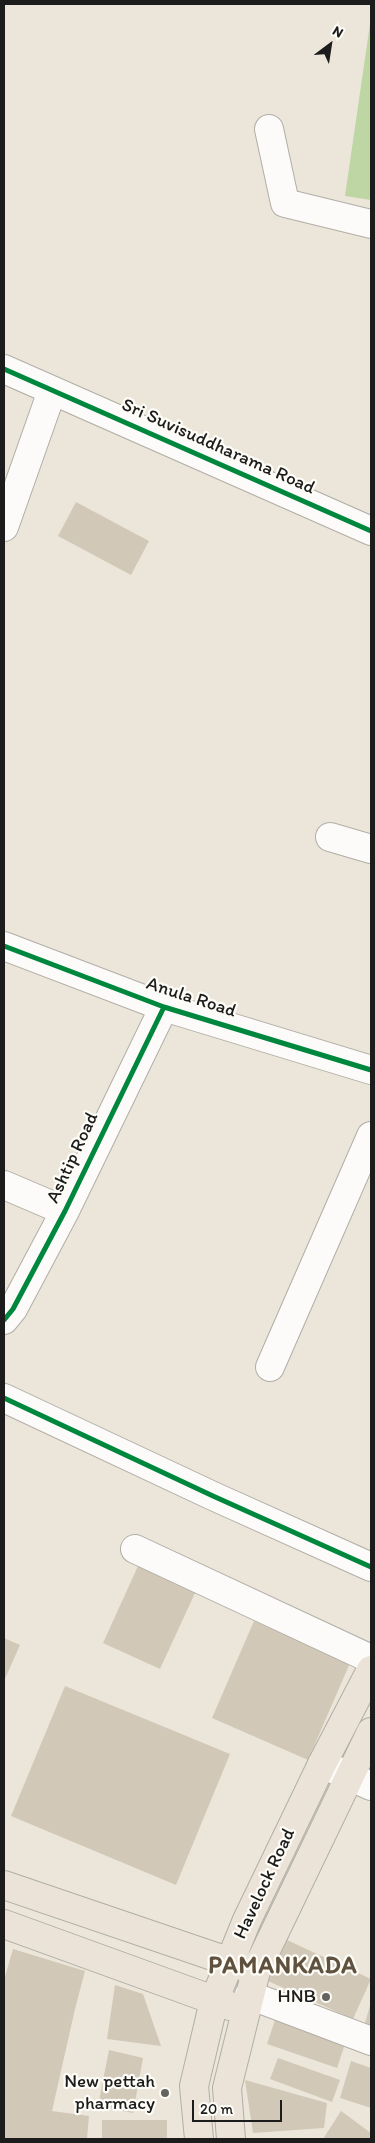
<!DOCTYPE html>
<style>
body{margin:0}
#map{position:relative;width:375px;height:2143px;overflow:hidden;background:#ebe6d9;font-family:Itim,sans-serif}
canvas{display:block}
.frame{position:absolute;inset:0;border:5px solid #1c1c1c;pointer-events:none}
.north{position:absolute;left:305px;top:20px;width:50px;height:50px;-webkit-text-stroke:4px #fdfcf7;paint-order:stroke;rotate:31deg;font-size:14px;font-weight:700;line-height:20px;text-align:center;color:#1c1c1c}
.north::after{content:'';display:block;margin:auto;width:18px;height:22px;background:#1c1c1c;clip-path:polygon(50% 0,100% 100%,50% 72%,0 100%)}
.scale{position:absolute;left:192px;top:2100px;width:90px;height:22px;box-sizing:border-box;border:2px solid #1c1c1c;border-top:0;padding-left:6px;font-size:15px;line-height:18px;white-space:nowrap;color:#1c1c1c;-webkit-text-stroke:4px #fdfcf7;paint-order:stroke}
</style>
<div id="map">
<canvas width="375" height="2143"></canvas>
<div class="frame"></div>
<div class="north">N</div>
<div class="scale">20 m</div>
</div>
<script>
const context = document.querySelector('canvas').getContext('2d');
context.lineJoin = 'round';
function paint(path, color) { context.fillStyle = color; context.fill(path, 'evenodd'); }
function strokePath(path, color, width, dash) { context.strokeStyle = color; context.lineWidth = width; context.lineCap = dash ? 'butt' : 'round'; context.setLineDash(dash || []); context.stroke(path); }
function drawText(font, color, halo, rows, align = 'center') {
  context.font = font + ' Itim,sans-serif'; context.lineWidth = 4.5; context.setLineDash([]); context.textBaseline = 'middle'; context.strokeStyle = halo; context.fillStyle = color; for (const [text, x, y, turn = 0] of rows) {
    context.save(); context.translate(x, y); context.rotate((+turn || 0) * Math.PI / 180); context.textAlign = isNaN(turn) ? turn : align; if (halo) context.strokeText(text, 0, 0); context.fillText(text, 0, 0); context.restore();
  }
}
const green = new Path2D(`
 M 371,17 L 371,200 L 345,196 Z`);
const building = new Path2D(`
 M 76,502 L 149,541 L 131,575 L 58,536 Z
 M 138,1566 L 195,1593 L 160,1669 L 103,1643 Z
 M 254,1621 L 350,1663 L 308,1760 L 212,1718 Z
 M 4,1638 L 20,1645 L 4,1681 Z
 M 65,1686 L 230,1754 L 176,1885 L 11,1816 Z
 M 287,1940 L 371,1979 L 353,2019 L 268,1981 Z
 M 13,1949 L 85,1971 L 75,2009 L 52,2111 L 89,2116 L 87,2139 L 4,2139 L 4,1980 Z
 M 115,1985 L 143,1994 L 161,2046 L 107,2039 Z
 M 371,2002 L 371,2025 L 365,2023 Z
 M 276,2017 L 346,2041 L 337,2068 L 267,2044 Z
 M 109,2050 L 143,2058 L 133,2113 L 98,2106 Z
 M 278,2058 L 340,2080 L 332,2102 L 270,2079 Z
 M 351,2061 L 371,2068 L 371,2108 L 340,2098 Z
 M 245,2080 L 327,2103 L 324,2128 L 253,2133 Z
 M 341,2111 L 371,2133 L 371,2139 L 323,2139 Z
 M 102,2120 L 167,2120 L 167,2139 L 102,2139 Z`);
const minor = new Path2D(`
 M 269,129 L 285,203 L 371,224
 M 4,369 L 371,531
 M 4,527 L 52,391
 M 330,837 L 371,849
 M 4,946 L 164,1007 L 371,1070
 M 4,1185 L 65,1211
 M 4,1320 L 13,1309 L 65,1211 L 164,1007
 M 270,1367 L 371,1136
 M 4,1398 L 213,1496 L 371,1567
 M 135,1549 L 371,1659
 M 322,1764 L 371,1786
 M 249,1995 L 371,2041`);
const primary = new Path2D(`
 M 4,1885 L 245,1967
 M 4,1924 L 230,2006
 M 199,2139 L 194,2086 L 214,2001 L 247,1920 L 322,1764 L 371,1670
 M 231,2139 L 227,2088 L 256,1971 L 371,1732`);
const cycleway = new Path2D(`
 M 4,369 L 371,531
 M 4,946 L 164,1007 L 371,1070
 M 4,1320 L 13,1309 L 65,1211 L 164,1007
 M 4,1398 L 213,1496 L 371,1567`);
const markers = [
 [326,1997,5,"#64635e"],
 [165,2093,5,"#64635e"]
];
const streetNames = [
 ["Sri Suvisuddharama Road",218,447,24],
 ["Anula Road",191,998,18],
 ["Ashtip Road",73,1158,-65],
 ["Havelock Road",265,1884,-65]
];
const poiNames = [
 ["HNB",316,1997],
 ["New pettah",155,2082],
 ["pharmacy",155,2104]
];
const districtNames = [
 ["PAMANKADA",283,1967]
];
paint(green, '#bdd6a4');
paint(building, '#d2c8b8');
strokePath(minor, '#b1aea6', 30);
strokePath(primary, '#b1aea6', 30);
strokePath(minor, '#fcfbf9', 28);
strokePath(primary, '#ebe3d7', 28);
strokePath(cycleway, '#00873e', 5);
for (const [x, y, r, color] of markers) { const dot = new Path2D(); dot.arc(x, y, r, 0, 2 * Math.PI); context.fillStyle = color; context.fill(dot); strokePath(dot, '#fdfcf7', 2); }
drawText('19px', '#1c1c1c', '#fdfcf7', streetNames);
drawText('19px', '#1c1c1c', '#fdfcf7', poiNames, 'right');
context.letterSpacing = '1px';
drawText('bold 24px', '#60513e', '#fdfcf7', districtNames);
context.letterSpacing = '0px';
</script>
